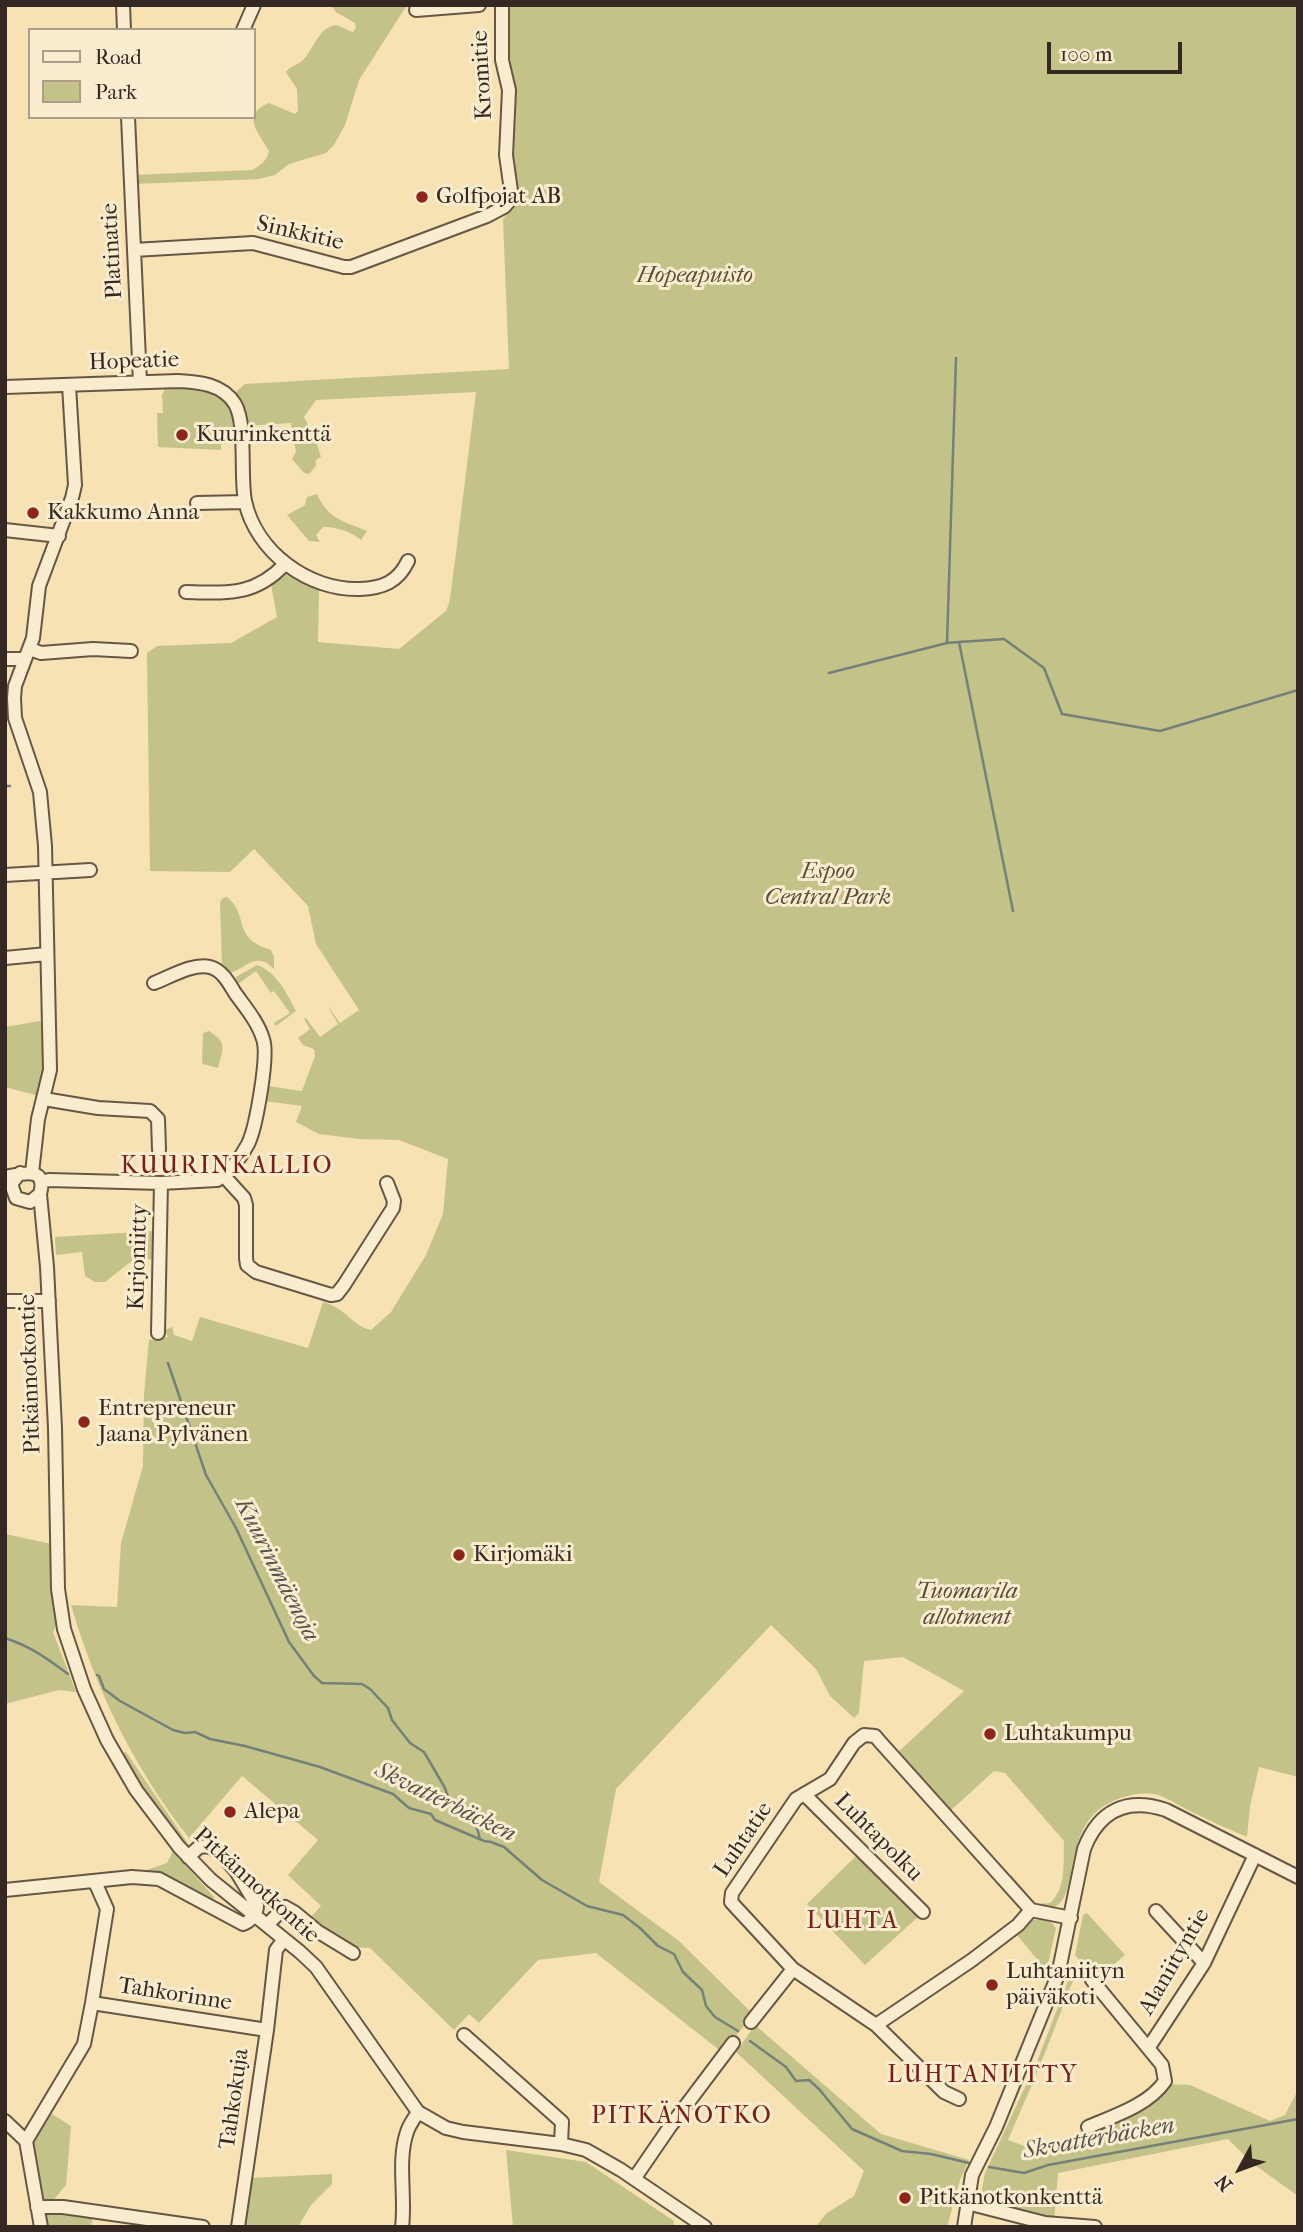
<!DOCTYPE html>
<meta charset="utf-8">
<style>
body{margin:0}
#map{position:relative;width:1303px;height:2232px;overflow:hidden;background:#f7e2b4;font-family:"IM FELL French Canon",serif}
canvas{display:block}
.frame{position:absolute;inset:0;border:7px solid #352722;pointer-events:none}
.legend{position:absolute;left:28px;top:28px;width:228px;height:91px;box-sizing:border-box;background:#faecce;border:2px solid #ab9d89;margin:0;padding:9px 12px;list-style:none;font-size:21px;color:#352722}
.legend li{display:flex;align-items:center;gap:14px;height:35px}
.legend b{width:35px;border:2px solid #ab9d89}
.north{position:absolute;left:1205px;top:2134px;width:70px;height:70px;-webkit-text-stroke:5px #faecce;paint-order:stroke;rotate:229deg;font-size:19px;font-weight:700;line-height:28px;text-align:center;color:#352722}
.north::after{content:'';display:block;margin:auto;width:24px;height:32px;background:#352722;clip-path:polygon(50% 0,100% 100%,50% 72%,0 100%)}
.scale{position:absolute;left:1047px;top:42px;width:135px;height:32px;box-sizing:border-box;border:4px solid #352722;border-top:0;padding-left:9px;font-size:21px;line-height:24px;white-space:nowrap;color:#352722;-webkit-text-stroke:5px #faecce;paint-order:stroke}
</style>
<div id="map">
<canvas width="1303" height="2232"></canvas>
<div class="frame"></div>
<ul class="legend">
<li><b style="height:9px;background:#faecce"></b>Road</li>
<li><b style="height:19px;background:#c3c289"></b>Park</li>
</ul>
<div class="north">N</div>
<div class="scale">100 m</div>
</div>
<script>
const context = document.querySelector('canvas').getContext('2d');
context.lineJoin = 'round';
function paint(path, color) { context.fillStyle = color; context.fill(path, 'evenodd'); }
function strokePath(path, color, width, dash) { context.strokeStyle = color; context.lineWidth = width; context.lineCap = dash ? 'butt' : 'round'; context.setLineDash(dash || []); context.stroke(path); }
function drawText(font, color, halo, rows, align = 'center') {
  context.font = font + ' "IM FELL French Canon",serif'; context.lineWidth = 6; context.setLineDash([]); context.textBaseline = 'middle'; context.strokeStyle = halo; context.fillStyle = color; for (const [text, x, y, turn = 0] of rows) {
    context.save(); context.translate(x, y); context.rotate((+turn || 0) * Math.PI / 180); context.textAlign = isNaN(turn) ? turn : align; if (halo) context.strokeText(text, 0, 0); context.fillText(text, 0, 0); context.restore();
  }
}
const green = new Path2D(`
 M 331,5 L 407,5 L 359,80 L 345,125 L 334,145 L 326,153 L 289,164 L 275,175 L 259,179 L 134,184 L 133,175 L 252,170 C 260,166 267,161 269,151 C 259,133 240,115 269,103 L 295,114 L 298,111 L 297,89 L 286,72 C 291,65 298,65 303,60 C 313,50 318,30 332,26 C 339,23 346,31 353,32 L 356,28 L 355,23 L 336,12 Z
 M 507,5 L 1298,5 L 1298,1777 L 1259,1767 L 1250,1806 L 1247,1837 C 1228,1829 1210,1821 1192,1812 C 1181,1807 1170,1799 1158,1795 C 1146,1792 1132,1794 1121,1798 C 1057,1818 1083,1896 1054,1907 L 1053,1911 L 1037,1908 L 1008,1878 L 1011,1875 L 1036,1904 L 1050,1903 C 1067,1887 1063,1863 1064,1841 L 1005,1773 L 994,1771 L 949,1812 L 896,1754 L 964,1691 L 903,1657 L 864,1661 L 859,1713 L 854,1718 L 830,1696 L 816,1669 L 771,1625 L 616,1789 L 599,1882 L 679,1941 L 753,2014 L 723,2053 L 596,1953 L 538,1960 L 479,2023 L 469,2014 L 454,2030 L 370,1948 L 353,1947 L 309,1919 L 321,1906 L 288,1875 L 318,1840 L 242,1776 L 189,1838 C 134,1768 96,1690 71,1605 L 117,1607 L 121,1543 L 143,1466 L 144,1395 L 149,1340 L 168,1337 L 165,1330 L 172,1327 L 174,1335 L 192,1341 L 200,1317 L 308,1348 L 323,1302 C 346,1308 352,1326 371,1330 L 391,1312 L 426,1255 L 443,1214 L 448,1159 L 399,1140 L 359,1139 L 319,1134 L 296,1122 L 302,1106 L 265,1101 L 268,1086 L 302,1091 L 315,1056 L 314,1049 L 303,1045 L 298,1038 L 310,1029 L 304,1019 L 306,1018 L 320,1037 L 338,1024 L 327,1005 L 340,1023 L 359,1010 L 316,944 L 308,906 L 254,849 L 230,872 L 150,871 L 147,653 L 157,646 L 231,643 L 277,617 L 271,585 L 288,574 L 319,589 L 318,642 L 399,649 L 446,611 C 452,600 452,575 455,561 L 476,392 L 316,400 L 304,417 L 315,437 L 321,457 L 316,460 L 316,466 L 309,474 L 304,473 L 292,459 L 296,452 L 291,423 L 246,426 L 236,396 L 237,391 L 245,384 L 509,369 L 503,219 L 517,201 L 513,172 L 515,81 L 508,59 Z
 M 165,389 C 186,388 219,386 230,409 C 234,419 233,432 234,442 L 221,444 L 221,450 L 158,447 L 157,413 L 163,413 L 162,395 Z
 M 317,494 C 328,519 343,521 367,531 L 361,540 C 353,532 334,526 323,527 L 316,535 L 320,542 L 309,541 L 287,515 L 305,505 L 307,497 Z
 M 227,897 C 251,917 230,937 271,950 L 274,957 L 274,969 C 256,951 248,967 230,973 L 222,964 L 220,902 L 223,898 Z
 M 257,965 C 277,972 287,994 296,1011 L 276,1026 L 274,1023 L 290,1013 L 274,991 L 271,993 L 256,971 L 238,984 L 235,981 L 236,977 Z
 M 46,1020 L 47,1056 L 39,1096 L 5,1087 L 5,1027 Z
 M 209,1031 C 228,1043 223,1048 218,1068 L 203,1064 L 202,1061 L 203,1033 Z
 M 154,1231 L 154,1259 L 133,1260 L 105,1282 L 95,1282 L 85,1276 L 82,1252 L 56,1255 L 55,1237 Z
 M 5,1534 L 52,1544 L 56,1625 L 53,1632 L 76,1692 L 59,1690 L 5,1704 Z
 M 126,1752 L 189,1845 L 188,1846 L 184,1845 L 139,1786 L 123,1753 Z
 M 173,1851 L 215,1898 L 208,1899 L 141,1872 L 167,1863 Z
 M 857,1855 L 919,1916 L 865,1965 L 807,1904 Z
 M 1087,1913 L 1125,1955 L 1099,1977 L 1084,1966 L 1075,1955 L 1083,1915 Z
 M 1041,1919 L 1052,1923 L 1056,1928 L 1048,1964 L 1044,1968 L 1017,1935 L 1032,1920 Z
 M 1074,1965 L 1079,1970 L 1076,1973 L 1037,2073 L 1008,2140 L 1032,2149 L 1106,2124 L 1167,2084 L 1190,2085 L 1270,2121 L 1285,2115 L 1298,2090 L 1298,2196 L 1252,2163 L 1228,2139 L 1058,2173 L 1054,2222 L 984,2204 L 982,2189 L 985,2173 L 1038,2059 Z
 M 755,2025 L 881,2134 L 969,2160 L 960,2180 L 947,2227 L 815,2227 L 827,2213 L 854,2196 L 864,2171 L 736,2052 Z
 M 49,2112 L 71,2126 L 66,2185 L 51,2203 L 43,2203 L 40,2180 L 36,2177 L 28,2142 Z
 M 506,2150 L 586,2162 L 674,2221 L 673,2227 L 513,2227 Z
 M 332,2174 L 332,2184 L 311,2205 L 298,2227 L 243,2227 L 250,2178 Z
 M 40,2210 L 93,2216 L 91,2227 L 43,2227 Z`);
const stream = new Path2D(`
 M 956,358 L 947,643 L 959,642 L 1013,911
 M 959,642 L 1004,639 L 1044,668 L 1062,714 L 1160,731 L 1298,690
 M 829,673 L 947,643
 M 5,786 L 10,786
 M 168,1363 L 206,1475 L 236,1528 L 289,1642 L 314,1676 L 322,1683 L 362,1684 L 370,1689 L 388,1708 L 392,1720 L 410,1743 L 424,1752 L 445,1788 L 450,1803 L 462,1815 L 471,1820 L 477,1828 L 480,1839
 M 5,1638 C 32,1647 46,1658 68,1674
 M 97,1675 L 99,1676 L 104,1689 L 120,1701 L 173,1730 L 185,1733 L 195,1732 L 210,1739 L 245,1746 L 320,1767 L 393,1794 L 409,1808 L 431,1814 L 435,1820 L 484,1841 L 491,1842 L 504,1847 L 542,1880 L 587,1906 L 623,1915 L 640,1928 L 658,1946 L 674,1954 L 683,1972 L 702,1990 L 706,2006 L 715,2017 L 738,2031
 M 750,2041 L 786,2067 L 796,2081 L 809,2080 L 819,2089 L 852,2129 L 902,2151 L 931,2154 L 969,2163
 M 989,2167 L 1024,2173 L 1048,2165 L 1298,2119`);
const minor = new Path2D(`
 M 123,5 L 124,30
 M 416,10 L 479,5
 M 243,30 L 254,5
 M 128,117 L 140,382
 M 134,250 L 253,243 L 344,267 L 351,267 L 487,216 L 504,207 L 512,198 L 506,155 L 509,90 L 502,60 L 502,5
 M 5,387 L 178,381 C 199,382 223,384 235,404 C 247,425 240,476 245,501 C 256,552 309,591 360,589 C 383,588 398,582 408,561
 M 197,503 L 245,502
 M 5,530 L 59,536
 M 186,592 C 228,593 255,596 285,564
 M 30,649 L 41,653 L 93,649 L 131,651
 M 5,659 L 25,659
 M 5,875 L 90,870
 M 5,958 L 47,954
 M 44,1099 L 98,1108 L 150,1111 L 158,1119 L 159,1150
 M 20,1173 L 11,1184 L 16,1198 L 30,1202 L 40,1194
 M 32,1173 L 38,1119 L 50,1070 L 45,846 L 40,792 L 15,718 L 14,698 L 15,686 L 33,638 L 39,586 L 72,498 L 75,485 L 69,385
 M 224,1176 L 244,1198 L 246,1205 L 246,1258 L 247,1265 L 256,1272 L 331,1295 L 337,1294 L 344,1285 L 393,1208 L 394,1201 L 387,1183
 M 5,1177 C 21,1174 48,1165 40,1194 L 47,1267 L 55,1428 L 58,1589 L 64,1629 L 84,1689 L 107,1740 L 136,1790 L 179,1847 L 211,1880 L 300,1952 L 316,1967 L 418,2112 L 446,2128 L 463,2132 L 561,2144 L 586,2150 L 621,2170 L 705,2227
 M 41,1182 L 49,1180 L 161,1183 L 217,1180 C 229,1173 242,1156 248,1144 C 256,1128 269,1055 263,1039 C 258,1022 245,1007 235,993 C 229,983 222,970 210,967 C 192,963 170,977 154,983
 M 5,1301 L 49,1301
 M 158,1333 L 161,1183
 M 804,1794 L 923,1912
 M 5,1890 L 132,1877 L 159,1879 L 243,1924 C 250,1922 257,1913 257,1906 L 236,1871 L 221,1854 L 209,1846 L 199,1847 L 188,1857
 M 1031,1910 L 1071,1918
 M 1156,1911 L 1204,1963
 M 267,1925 L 285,1907 L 294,1912 L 317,1931 L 353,1953
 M 92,2003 L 107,1909 L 95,1882
 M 751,2022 L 793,1969
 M 876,2025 L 972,1960 L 1018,1925 L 1031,1910 L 882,1744 L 875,1736 L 864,1735 L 854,1743 L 830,1779 L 796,1799 L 732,1893 L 731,1902 L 793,1969 L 876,2025 L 944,2092 L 959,2099
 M 464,2035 L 562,2122 L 561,2144
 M 1149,2047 L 1204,1963 L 1255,1855
 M 5,2121 L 26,2141 L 84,2044 L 92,2003 L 267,2030
 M 1088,2127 C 1114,2116 1149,2105 1165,2081 L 1162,2065 L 1092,1980
 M 26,2141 L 41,2227
 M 634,2179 L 669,2128 L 733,2043
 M 967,2203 L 1045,2223 L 1095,2227
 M 37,2207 L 63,2207 L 203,2227
 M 238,2227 L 267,2030 L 276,1950 L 284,1939
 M 402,2227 C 406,2196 397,2161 407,2132 C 409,2125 414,2119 418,2112
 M 964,2227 L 972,2175 L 996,2127 L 1058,1975 L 1084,1849 C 1099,1810 1127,1797 1166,1810 L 1298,1877`);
const markers = [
 [422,197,7,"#8f2418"],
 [182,435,7,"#8f2418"],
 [33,513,7,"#8f2418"],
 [84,1422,7,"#8f2418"],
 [459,1555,7,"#8f2418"],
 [990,1734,7,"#8f2418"],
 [230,1812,7,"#8f2418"],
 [992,1985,7,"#8f2418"],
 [905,2198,7,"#8f2418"]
];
const streetNames = [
 ["Kromitie",483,75,-93],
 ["Sinkkitie",300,234,13],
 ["Platinatie",113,251,-93],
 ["Hopeatie",134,362,-2],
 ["Kirjoniitty",139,1257,-88],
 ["Pitkännotkontie",31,1374,-92],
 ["Luhtapolku",878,1838,45],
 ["Luhtatie",744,1840,-56],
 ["Pitkännotkontie",256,1886,42],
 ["Alaniityntie",1175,1962,-60],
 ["Tahkorinne",175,1995,9],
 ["Tahkokuja",235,2099,-82]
];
const poiNames = [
 ["Golfpojat AB",436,197],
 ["Kuurinkenttä",196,435],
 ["Kakkumo Anna",47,513],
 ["Entrepreneur",98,1409],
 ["Jaana Pylvänen",98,1435],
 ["Kirjomäki",473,1555],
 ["Luhtakumpu",1004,1734],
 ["Alepa",244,1812],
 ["Luhtaniityn",1006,1972],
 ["päiväkoti",1006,1998],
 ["Pitkänotkonkenttä",919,2198]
];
const parkNames = [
 ["Hopeapuisto",695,276],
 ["Espoo",828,872],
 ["Central Park",828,898],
 ["Tuomarila",967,1592],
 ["allotment",967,1618]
];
const neighbourhoodNames = [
 ["KUURINKALLIO",227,1167],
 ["LUHTA",853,1922],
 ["LUHTANIITTY",983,2076],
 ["PITKÄNOTKO",682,2117]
];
const waterNames = [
 ["Kuurinmäenoja",276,1570,63],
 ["Skvatterbäcken",445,1803,26],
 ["Skvatterbäcken",1099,2139,-10]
];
paint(green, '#c3c289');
strokePath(stream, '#748179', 2.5);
strokePath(minor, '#665646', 16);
strokePath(minor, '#faecce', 12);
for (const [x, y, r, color] of markers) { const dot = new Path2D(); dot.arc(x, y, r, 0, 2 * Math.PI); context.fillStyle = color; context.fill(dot); strokePath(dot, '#faecce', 2.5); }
drawText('23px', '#352722', '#faecce', streetNames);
drawText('23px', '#352722', '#faecce', poiNames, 'left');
drawText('italic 23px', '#584e3c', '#faecce', parkNames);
context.letterSpacing = '2px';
drawText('24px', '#7a1f14', '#faecce', neighbourhoodNames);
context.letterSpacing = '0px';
drawText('italic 24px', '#54544e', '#faecce', waterNames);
</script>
